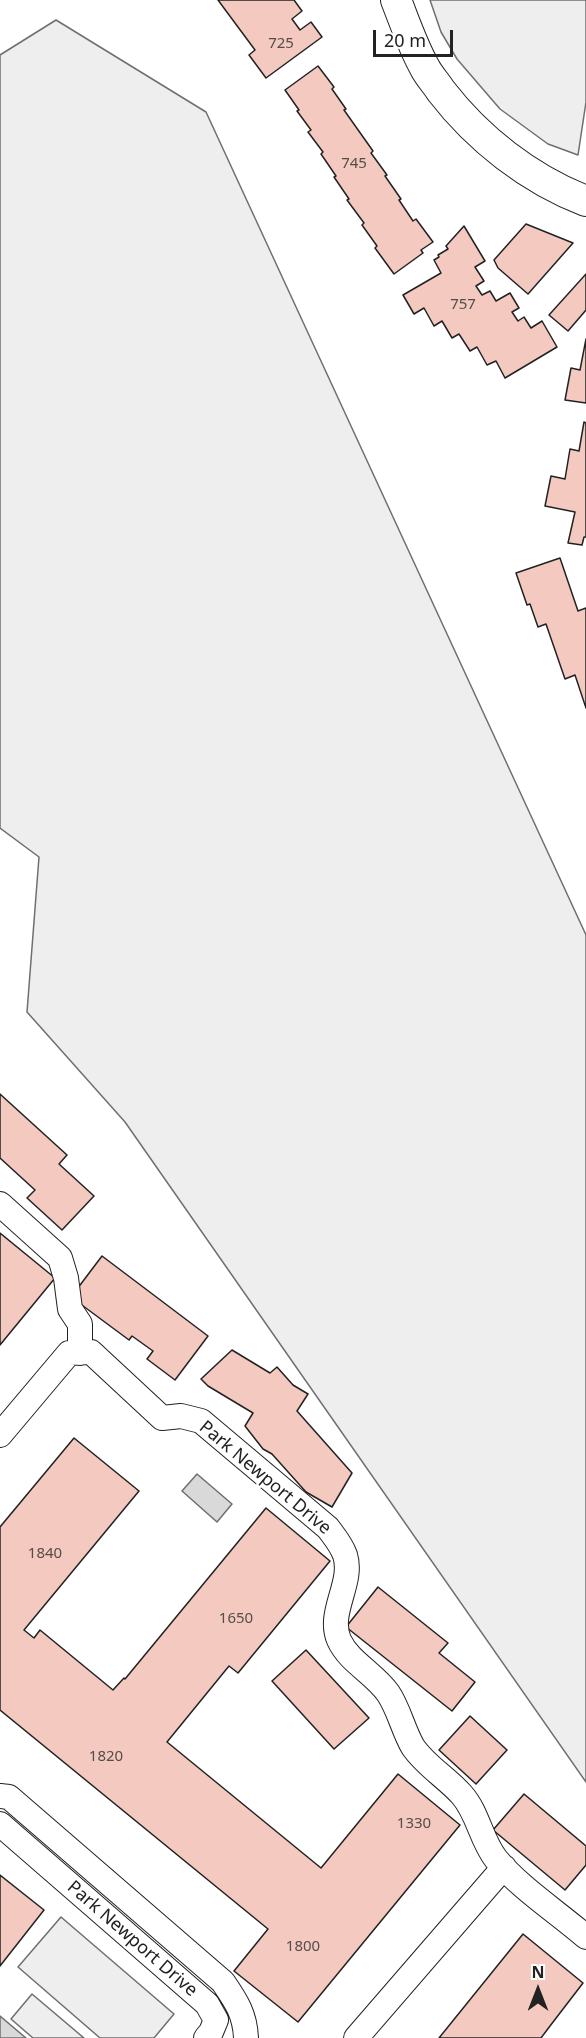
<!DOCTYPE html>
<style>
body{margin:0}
#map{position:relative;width:586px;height:2038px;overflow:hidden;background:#fff;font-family:"Noto Sans",sans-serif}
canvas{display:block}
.north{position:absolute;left:508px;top:1960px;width:60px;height:60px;-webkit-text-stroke:4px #fff;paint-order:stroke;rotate:0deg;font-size:16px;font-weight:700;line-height:24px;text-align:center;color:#222}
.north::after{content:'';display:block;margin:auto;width:21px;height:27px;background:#222;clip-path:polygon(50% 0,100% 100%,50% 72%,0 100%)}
.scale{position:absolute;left:373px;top:30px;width:80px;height:27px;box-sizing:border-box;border:3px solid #222;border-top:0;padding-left:8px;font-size:18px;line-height:21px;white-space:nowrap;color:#222;-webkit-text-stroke:4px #fff;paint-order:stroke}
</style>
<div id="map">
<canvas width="586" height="2038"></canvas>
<div class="north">N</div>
<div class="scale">20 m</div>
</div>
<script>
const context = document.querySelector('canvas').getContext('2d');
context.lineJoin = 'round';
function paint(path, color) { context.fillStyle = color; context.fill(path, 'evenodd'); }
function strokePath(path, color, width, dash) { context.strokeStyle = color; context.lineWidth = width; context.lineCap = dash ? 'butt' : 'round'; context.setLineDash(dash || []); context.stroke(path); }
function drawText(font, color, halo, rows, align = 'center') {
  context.font = font + ' "Noto Sans",sans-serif'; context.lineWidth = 4.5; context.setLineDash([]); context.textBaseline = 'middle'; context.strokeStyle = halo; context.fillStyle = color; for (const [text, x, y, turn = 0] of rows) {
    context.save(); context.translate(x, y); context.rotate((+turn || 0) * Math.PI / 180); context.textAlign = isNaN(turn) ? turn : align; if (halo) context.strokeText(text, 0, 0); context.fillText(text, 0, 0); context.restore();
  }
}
const green = new Path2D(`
 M 430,0 L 586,0 L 586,102 L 578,155 L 548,144 L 500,109 L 457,59 L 441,32 Z
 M 56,20 L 206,112 L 586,935 L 586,1782 L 125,1122 L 27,1012 L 39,857 L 0,828 L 0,55 Z
 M 61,1917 L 174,2014 L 154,2038 L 100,2038 L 18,1967 Z
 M 32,1994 L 84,2038 L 33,2038 L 11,2019 Z`);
const water = new Path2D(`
 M 197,1474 L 232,1504 L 217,1522 L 182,1491 Z
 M 0,2016 L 26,2038 L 0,2038 Z`);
const building = new Path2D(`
 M 218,0 L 294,0 L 302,11 L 292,19 L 300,30 L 311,22 L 322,37 L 266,78 L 249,55 L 255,50 Z
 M 318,66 L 334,87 L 332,89 L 346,109 L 344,110 L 373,151 L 371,153 L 387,175 L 385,176 L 401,199 L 399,200 L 413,221 L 416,219 L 433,242 L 421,250 L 423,253 L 394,274 L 375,248 L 377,246 L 362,225 L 364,223 L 347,200 L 349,199 L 334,177 L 336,176 L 321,154 L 323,152 L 308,132 L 311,130 L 297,111 L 299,110 L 285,90 Z
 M 526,224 L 573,243 L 528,294 L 498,268 L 494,260 Z
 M 464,226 L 485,261 L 475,267 L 484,281 L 476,286 L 482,295 L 490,291 L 496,301 L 510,293 L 519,308 L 512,312 L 518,321 L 524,317 L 531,328 L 542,321 L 557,347 L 505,378 L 496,361 L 487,365 L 477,347 L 470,351 L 459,334 L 452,338 L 442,321 L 434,326 L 424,308 L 414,314 L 403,295 L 441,273 L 434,260 L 439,257 L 438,255 L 448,249 L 446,246 Z
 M 586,274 L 586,310 L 568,331 L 549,315 Z
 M 586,339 L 586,403 L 565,400 L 571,368 L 580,370 Z
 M 584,422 L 586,423 L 586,537 L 584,537 L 582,545 L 568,543 L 575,512 L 545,506 L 551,476 L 565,479 L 570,449 L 579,451 Z
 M 560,558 L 578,611 L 586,608 L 586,708 L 575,675 L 565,679 L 546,624 L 538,627 L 530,604 L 527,605 L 516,573 Z
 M 0,1094 L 67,1155 L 59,1164 L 94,1196 L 62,1230 L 27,1198 L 35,1190 L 0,1158 Z
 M 0,1233 L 55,1278 L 0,1345 Z
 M 102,1256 L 208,1336 L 175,1380 L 147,1359 L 153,1351 L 132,1336 L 129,1340 L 71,1297 Z
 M 232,1350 L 270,1373 L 277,1367 L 293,1385 L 308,1394 L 297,1411 L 352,1473 L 332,1507 L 306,1492 L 272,1454 L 263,1449 L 245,1426 L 253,1413 L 208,1386 L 201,1379 Z
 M 74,1438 L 139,1491 L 24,1630 L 34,1638 L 40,1630 L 113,1690 L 124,1678 L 125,1679 L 266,1508 L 330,1561 L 238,1673 L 229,1666 L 167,1742 L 321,1868 L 398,1774 L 460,1825 L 298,2022 L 234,1971 L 268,1929 L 0,1710 L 0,1527 Z
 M 378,1587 L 448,1643 L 439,1653 L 475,1682 L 452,1711 L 346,1627 Z
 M 306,1650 L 369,1718 L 334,1749 L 272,1681 Z
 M 470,1716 L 507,1750 L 476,1784 L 439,1750 Z
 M 524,1794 L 586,1846 L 586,1865 L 565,1890 L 493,1830 Z
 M 0,1875 L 44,1910 L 0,1966 Z
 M 523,1934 L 583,1983 L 550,2026 L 541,2038 L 439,2038 Z`);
const minor = new Path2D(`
 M 0,1204 L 60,1258 L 66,1278 L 70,1309 L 80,1324 L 80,1353
 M 0,1435 L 69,1353 L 91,1352 L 162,1418 L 181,1416 L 201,1421 L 328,1528 C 334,1536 341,1544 345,1555 C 354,1583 327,1612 339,1640 C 349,1662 374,1673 388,1693 C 399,1709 403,1730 413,1747 C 426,1766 447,1778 462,1795 C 478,1813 481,1840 496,1859 C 520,1888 557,1912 586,1937
 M 0,1796 L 9,1797 L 223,1982 C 236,2001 245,2014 246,2038
 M 0,1824 L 207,2004 L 216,2020 L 211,2032 L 206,2038
 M 356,2038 L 504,1867`);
const tertiary = new Path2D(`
 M 396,0 C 405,23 413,47 425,68 C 429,76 436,83 441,91 C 478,139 529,179 586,201`);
const numberNames = [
 ["725",281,44],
 ["745",354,164],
 ["757",463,305],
 ["1840",45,1554],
 ["1650",236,1619],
 ["1820",106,1757],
 ["1330",414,1824],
 ["1800",303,1947]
];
const streetNames = [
 ["Park Newport Drive",265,1478,40],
 ["Park Newport Drive",132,1939,41]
];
paint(green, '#eee');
strokePath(green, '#6f6f6f', 1.5);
paint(water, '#d9d9d9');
strokePath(water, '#6f6f6f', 1.5);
paint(building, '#f3c9c0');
strokePath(building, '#222', 1.5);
strokePath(minor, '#222', 26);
strokePath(tertiary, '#222', 32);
strokePath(minor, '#fff', 24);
strokePath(tertiary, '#fff', 30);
drawText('15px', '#564c4a', null, numberNames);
drawText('18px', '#222', '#fff', streetNames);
</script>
